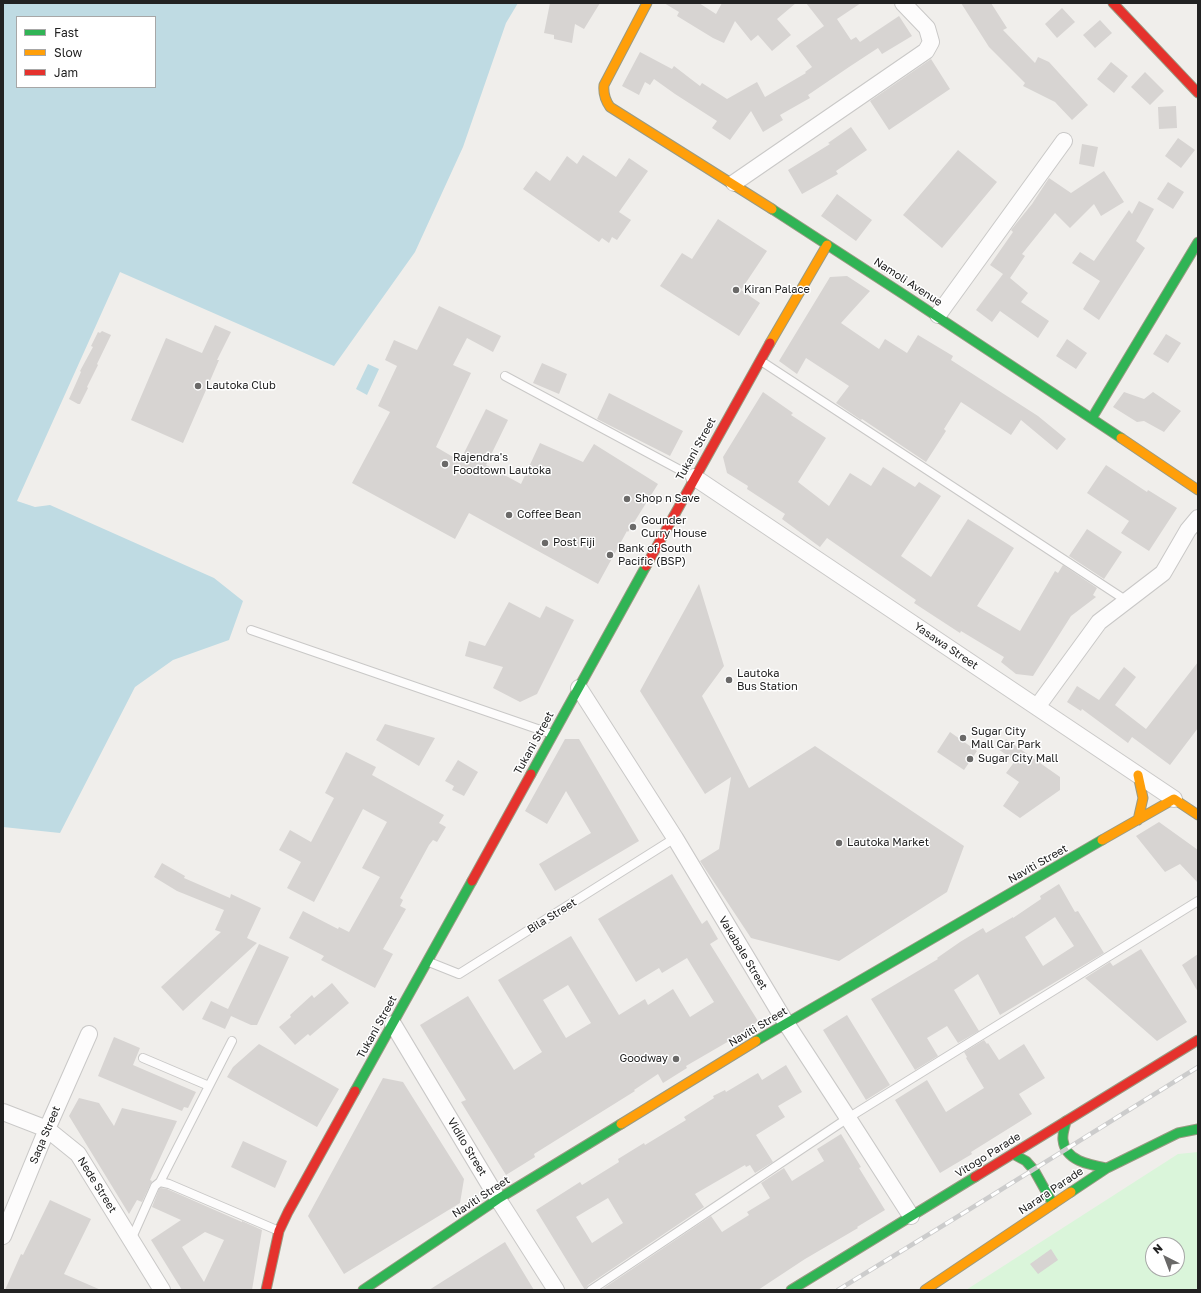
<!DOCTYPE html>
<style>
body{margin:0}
#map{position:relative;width:1201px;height:1293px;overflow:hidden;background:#f0eeeb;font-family:"Golos Text",sans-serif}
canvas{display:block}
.frame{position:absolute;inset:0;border:4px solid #222;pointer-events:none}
.legend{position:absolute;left:16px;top:16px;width:140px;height:72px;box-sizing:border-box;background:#fff;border:1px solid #a7a7a7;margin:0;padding:5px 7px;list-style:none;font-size:12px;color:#222}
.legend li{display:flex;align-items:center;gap:8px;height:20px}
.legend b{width:20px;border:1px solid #a7a7a7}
.north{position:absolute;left:1145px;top:1237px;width:40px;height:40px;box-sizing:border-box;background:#fff;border:1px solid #a7a7a7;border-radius:50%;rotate:318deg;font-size:11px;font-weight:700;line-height:16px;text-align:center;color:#222}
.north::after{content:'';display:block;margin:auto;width:14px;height:18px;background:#6a6968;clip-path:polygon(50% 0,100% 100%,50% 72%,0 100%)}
</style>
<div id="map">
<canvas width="1201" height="1293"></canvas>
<div class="frame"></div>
<ul class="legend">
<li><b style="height:5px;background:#30b455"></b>Fast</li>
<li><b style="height:5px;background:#ff9f0a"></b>Slow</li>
<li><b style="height:5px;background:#e5322d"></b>Jam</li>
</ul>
<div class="north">N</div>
</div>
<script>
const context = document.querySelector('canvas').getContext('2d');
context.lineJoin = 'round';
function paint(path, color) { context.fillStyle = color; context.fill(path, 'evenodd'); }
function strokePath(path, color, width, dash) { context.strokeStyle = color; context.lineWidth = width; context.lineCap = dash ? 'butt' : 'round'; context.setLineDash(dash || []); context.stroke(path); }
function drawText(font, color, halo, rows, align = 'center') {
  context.font = font + ' "Golos Text",sans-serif'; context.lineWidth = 3; context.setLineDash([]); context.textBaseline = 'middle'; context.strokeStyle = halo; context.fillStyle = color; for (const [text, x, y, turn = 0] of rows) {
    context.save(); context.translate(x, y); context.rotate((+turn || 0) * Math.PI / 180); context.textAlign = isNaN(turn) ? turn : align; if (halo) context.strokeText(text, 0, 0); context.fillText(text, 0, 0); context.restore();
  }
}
const park = new Path2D(`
 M 1198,1152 L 1198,1290 L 966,1290 L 1178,1154 ZM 1153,1245 L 1177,1245 L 1177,1269 L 1153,1269 Z`);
const water = new Path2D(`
 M 3,3 L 518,3 L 506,23 L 463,147 L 415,252 L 334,366 L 120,272 L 17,501 L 35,507 L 50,505 L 214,578 L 243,601 L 229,640 L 173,660 L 135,687 L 60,833 L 3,827 ZM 17,17 L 155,17 L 155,87 L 17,87 Z
 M 368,364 L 379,369 L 367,395 L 356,389 Z`);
const building = new Path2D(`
 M 550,3 L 600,3 L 584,29 L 575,24 L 572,43 L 554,39 L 554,35 L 544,33 Z
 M 664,3 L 699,3 L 716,14 L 722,3 L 796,3 L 777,19 L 791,35 L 772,51 L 758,35 L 751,41 L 735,21 L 724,43 L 713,38 L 677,16 L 679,12 Z
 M 806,3 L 861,3 L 837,19 L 851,40 L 856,37 L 860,42 L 899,16 L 912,36 L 882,54 L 878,48 L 849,67 L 808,95 L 810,98 L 780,115 L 783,120 L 763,132 L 751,111 L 730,140 L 712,128 L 717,121 L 675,94 L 654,79 L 650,85 L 645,82 L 639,95 L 622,86 L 640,52 L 672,69 L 674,66 L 700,86 L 702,83 L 727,99 L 757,82 L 765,97 L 806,73 L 805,72 L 812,67 L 796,46 L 824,26 Z
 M 961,3 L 991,3 L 1007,28 L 1003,30 L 1035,63 L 1038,57 L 1049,62 L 1088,105 L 1072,120 L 1055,102 L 1023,86 L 1025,83 L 989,47 Z
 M 1062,8 L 1075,22 L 1057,38 L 1045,24 Z
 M 1100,20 L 1112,33 L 1095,48 L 1083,35 Z
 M 931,59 L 950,89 L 889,130 L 870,101 Z
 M 1111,62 L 1128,76 L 1114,93 L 1097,79 Z
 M 1145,72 L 1164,91 L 1150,105 L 1131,87 Z
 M 1176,106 L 1177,128 L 1159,129 L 1158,107 Z
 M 851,127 L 867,150 L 836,171 L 838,174 L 802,194 L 788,170 L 830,144 L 828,143 Z
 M 1178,138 L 1195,150 L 1181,168 L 1165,156 Z
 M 1082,144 L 1098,147 L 1094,167 L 1079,164 Z
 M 958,150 L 997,182 L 942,248 L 903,215 Z
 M 583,155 L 616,177 L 629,158 L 648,171 L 619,212 L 631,220 L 617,240 L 612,237 L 609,243 L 602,238 L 599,242 L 523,189 L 536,171 L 550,181 L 567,156 L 577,164 Z
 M 1104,171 L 1124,202 L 1101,216 L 1094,204 L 1070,228 L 1055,213 L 1022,254 L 1025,256 L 1010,278 L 1028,293 L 1021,302 L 1049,321 L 1038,338 L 1000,311 L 992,322 L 976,310 L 1003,274 L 990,265 L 1013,232 L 1011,230 L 1032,204 L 1049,178 L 1071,193 Z
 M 1168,182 L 1184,192 L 1173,209 L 1157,199 Z
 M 837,194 L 872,220 L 856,241 L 821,216 Z
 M 1139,201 L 1154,209 L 1136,241 L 1145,248 L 1099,320 L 1083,309 L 1100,281 L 1072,263 L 1080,252 L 1094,261 L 1129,210 L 1132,214 Z
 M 718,219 L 767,251 L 741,290 L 760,303 L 739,336 L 660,286 L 682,253 L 692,259 Z
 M 847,276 L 870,291 L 841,323 L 879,349 L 885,339 L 907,353 L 918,335 L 953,356 L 951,360 L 1038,416 L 1066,439 L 1057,450 L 1021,420 L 1011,435 L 961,402 L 944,429 L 946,431 L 926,462 L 862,419 L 861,420 L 836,403 L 849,386 L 806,358 L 797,374 L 779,361 L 830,277 Z
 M 439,306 L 501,336 L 493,352 L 467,338 L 453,365 L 471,373 L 436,447 L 460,461 L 486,409 L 508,420 L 486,465 L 521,484 L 540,443 L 583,462 L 594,444 L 658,484 L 628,532 L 627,531 L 598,584 L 469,513 L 455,539 L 352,483 L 390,412 L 378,406 L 397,366 L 385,360 L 394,340 L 417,350 Z
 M 215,325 L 231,332 L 217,360 L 219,360 L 183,443 L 131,420 L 166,338 L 202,353 Z
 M 102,331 L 111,335 L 97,364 L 98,365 L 87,387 L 88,388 L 80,404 L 78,404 L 69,399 L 81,372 L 80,371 L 93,347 L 91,346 L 98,332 L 100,333 Z
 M 1166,334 L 1181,343 L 1168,363 L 1153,354 Z
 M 1067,339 L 1087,353 L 1076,369 L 1056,356 Z
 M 542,363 L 567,374 L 559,394 L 533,383 Z
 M 763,392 L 793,413 L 791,415 L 826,438 L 798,482 L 829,506 L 850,473 L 871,486 L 883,467 L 915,487 L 919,482 L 941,496 L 901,556 L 931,577 L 968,519 L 1014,548 L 977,606 L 1020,631 L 1055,571 L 1058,573 L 1063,565 L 1097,588 L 1093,595 L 1096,597 L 1071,616 L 1033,676 L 1016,674 L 1001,662 L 1004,657 L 961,631 L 960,633 L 914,603 L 916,600 L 827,538 L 820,547 L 782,519 L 785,514 L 747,489 L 748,486 L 727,473 L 723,457 Z
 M 1124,392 L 1144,399 L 1153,392 L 1181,411 L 1164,432 L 1144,421 L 1137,422 L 1113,407 Z
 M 609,393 L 683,431 L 670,456 L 597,419 Z
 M 1106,465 L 1147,492 L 1148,490 L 1177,508 L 1149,551 L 1121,533 L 1129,521 L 1087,493 Z
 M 1087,529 L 1122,552 L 1104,579 L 1069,556 Z
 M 699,584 L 724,666 L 702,696 L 749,788 L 815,746 L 964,846 L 947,892 L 839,961 L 751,938 L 700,861 L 719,849 L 731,777 L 705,794 L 640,691 Z
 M 509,602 L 540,618 L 546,606 L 574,620 L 537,694 L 520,702 L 493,688 L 503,667 L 465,656 L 469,641 L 485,646 Z
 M 1198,662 L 1198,728 L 1170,765 L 1132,737 L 1128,743 L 1082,709 L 1081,711 L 1067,702 L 1077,686 L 1099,700 L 1124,667 L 1136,677 L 1115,705 L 1146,729 Z
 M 385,724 L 435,738 L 419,766 L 376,740 Z
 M 950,732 L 977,751 L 964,770 L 937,752 Z
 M 565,739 L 579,739 L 639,841 L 555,891 L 539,864 L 591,833 L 566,791 L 547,824 L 525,811 Z
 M 1006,739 L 1060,777 L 1060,790 L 1020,818 L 1003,806 L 1019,782 L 1006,773 L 1015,761 L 998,749 Z
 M 346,752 L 376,767 L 372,775 L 444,815 L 439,823 L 446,827 L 437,842 L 433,840 L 429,845 L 400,898 L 403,900 L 400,906 L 406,909 L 383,949 L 393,954 L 375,988 L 321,960 L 324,956 L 289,938 L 303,911 L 338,929 L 339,927 L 349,932 L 380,877 L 362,868 L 387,822 L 363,809 L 314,902 L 287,888 L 301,862 L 279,850 L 290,830 L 311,842 L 334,798 L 325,793 Z
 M 458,760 L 478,772 L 464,796 L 452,790 L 454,786 L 445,781 Z
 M 1159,822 L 1198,850 L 1198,883 L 1180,864 L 1165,872 L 1136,836 Z
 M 162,863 L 185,876 L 184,878 L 230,898 L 231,894 L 261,908 L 247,938 L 257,943 L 183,1011 L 161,987 L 221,932 L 215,930 L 224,910 L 177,891 L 154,877 Z
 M 672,874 L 702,924 L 707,920 L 718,939 L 710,944 L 758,1021 L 736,1037 L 686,1066 L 687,1068 L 663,1083 L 658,1074 L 634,1090 L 635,1091 L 534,1154 L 535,1157 L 506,1175 L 461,1102 L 466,1100 L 420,1025 L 468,996 L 514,1070 L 542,1052 L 498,980 L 571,936 L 619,1015 L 645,999 L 648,1005 L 673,989 L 690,1017 L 714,1002 L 687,958 L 662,973 L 659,968 L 636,982 L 598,919 ZM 568,985 L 591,1023 L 566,1038 L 543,1000 Z
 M 1059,884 L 1075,912 L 1078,911 L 1104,953 L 1000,1015 L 978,974 L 954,990 L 979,1031 L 958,1043 L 947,1026 L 927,1038 L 938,1056 L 915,1070 L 871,999 L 938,959 L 937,958 L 960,942 L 983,928 L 986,933 L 1013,917 L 1013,918 L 1041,899 L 1040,896 ZM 1055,917 L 1074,946 L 1043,966 L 1025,937 Z
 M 259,944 L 289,957 L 257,1025 L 251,1025 L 231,1016 L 225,1029 L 202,1019 L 211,1001 L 228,1009 Z
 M 1141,949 L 1187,1022 L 1157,1041 L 1085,978 L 1110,962 L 1113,966 Z
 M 1198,954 L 1198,992 L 1182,965 Z
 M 332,983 L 349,1003 L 310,1036 L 308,1034 L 295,1045 L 279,1027 L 291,1017 L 290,1015 L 312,995 L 314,998 Z
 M 847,1015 L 890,1085 L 866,1100 L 823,1030 Z
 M 114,1037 L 140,1048 L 133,1065 L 196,1092 L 188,1108 L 184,1107 L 182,1111 L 98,1076 Z
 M 984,1040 L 987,1044 L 988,1043 L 999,1060 L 1024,1044 L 1045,1078 L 1019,1094 L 1032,1114 L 971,1152 L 972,1154 L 940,1173 L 895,1100 L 927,1080 L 946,1112 L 984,1088 L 966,1058 L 967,1057 L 964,1052 Z
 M 259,1044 L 339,1089 L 317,1127 L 227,1077 L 233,1067 Z
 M 786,1065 L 802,1092 L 778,1106 L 785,1117 L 756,1135 L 773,1162 L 755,1173 L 750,1165 L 746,1167 L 745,1165 L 695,1194 L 704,1207 L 588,1285 L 585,1290 L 536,1210 L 580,1182 L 582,1185 L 619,1162 L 618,1159 L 644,1143 L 645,1145 L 686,1120 L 684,1117 L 714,1098 L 713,1096 L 725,1090 L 726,1092 L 758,1073 L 762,1080 ZM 608,1198 L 623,1223 L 592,1243 L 576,1217 Z
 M 383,1078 L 403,1082 L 464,1179 L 460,1203 L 344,1274 L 308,1216 Z
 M 79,1098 L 99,1103 L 114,1126 L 122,1108 L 177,1121 L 150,1180 L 152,1181 L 142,1202 L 137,1200 L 129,1214 L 69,1116 Z
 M 841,1134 L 861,1167 L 859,1168 L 885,1210 L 857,1227 L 858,1228 L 805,1259 L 758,1290 L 601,1290 L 711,1216 L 722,1232 L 749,1215 L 747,1212 L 770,1198 L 761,1183 L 784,1168 L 792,1181 L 824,1161 L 817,1149 Z
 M 243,1141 L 287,1161 L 275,1188 L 231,1167 Z
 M 161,1188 L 167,1189 L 242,1222 L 242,1221 L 262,1230 L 252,1290 L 182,1290 L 151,1240 L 181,1220 L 152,1207 L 159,1189 ZM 205,1232 L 224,1240 L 204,1282 L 182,1247 Z
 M 50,1200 L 91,1219 L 64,1274 L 101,1290 L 5,1290 L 21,1254 L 23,1255 Z
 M 505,1242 L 534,1290 L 429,1290 Z
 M 1051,1249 L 1058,1260 L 1038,1274 L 1030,1264 Z`);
const lane = new Path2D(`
 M 761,361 L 1127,601
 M 505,376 L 693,477
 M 251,630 L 552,734
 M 429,962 L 459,974 L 675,838
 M 143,1058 L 209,1086
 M 160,1182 L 169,1184 L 279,1231
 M 131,1240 L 155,1186 L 160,1182 L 232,1041
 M 591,1290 L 848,1118 L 1198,901`);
const street = new Path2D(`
 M 734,183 L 926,51 L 931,42 L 927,28 L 903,3
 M 938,315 L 1064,141
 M 694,477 L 1174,799
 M 579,688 L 675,838 L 786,1023 L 848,1118 L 911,1216
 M 1037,707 L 1099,622 L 1163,573 L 1188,530 L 1198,518
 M 393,1024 L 498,1199 L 556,1290
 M 3,1112 L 47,1129 L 78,1154 L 162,1290
 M 3,1236 L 47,1129 L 89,1034`);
const fast = new Path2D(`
 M 772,209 L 906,296 L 1121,438
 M 1092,418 L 1198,242
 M 531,774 L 646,566
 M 756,1041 L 1102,840
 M 355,1091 L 472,881
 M 1066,1121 C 1065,1127 1062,1134 1063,1140 C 1065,1161 1090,1165 1107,1168
 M 1013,1154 L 1026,1161 L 1034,1170 L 1053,1204
 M 1071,1192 L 1107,1168 L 1178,1133 L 1198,1129
 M 363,1290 L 498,1199 L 621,1124
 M 791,1290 L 975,1177`);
const slow = new Path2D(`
 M 647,3 L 604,85 C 603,94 605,100 610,107 L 772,209
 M 770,343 L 827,245
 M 1121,438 L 1198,490
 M 1138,775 L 1143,798 L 1138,820
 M 1102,840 L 1174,799 L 1198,815
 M 621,1124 L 756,1041
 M 925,1290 L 1071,1192`);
const jam = new Path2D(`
 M 1113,3 L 1198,93
 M 646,566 L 770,343
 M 472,881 L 531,774
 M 975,1177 L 1198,1040
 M 266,1290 L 279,1231 L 288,1212 L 355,1091`);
const rail = new Path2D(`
 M 838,1290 L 970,1209 L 1198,1067`);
const markers = [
 [736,290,4,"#6a6968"],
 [198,386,4,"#6a6968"],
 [445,464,4,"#6a6968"],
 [627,499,4,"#6a6968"],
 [509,515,4,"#6a6968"],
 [633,527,4,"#6a6968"],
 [545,543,4,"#6a6968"],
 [610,555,4,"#6a6968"],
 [729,680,4,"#6a6968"],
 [963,738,4,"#6a6968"],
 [970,759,4,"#6a6968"],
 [839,843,4,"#6a6968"],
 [676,1059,4,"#6a6968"]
];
const streetNames = [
 ["Namoli Avenue",908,282,33],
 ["Tukani Street",696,449,-61],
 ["Yasawa Street",946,646,34],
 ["Tukani Street",534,743,-61],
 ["Naviti Street",1038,864,-30],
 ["Bila Street",552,916,-32],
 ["Vakabale Street",743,953,59],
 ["Tukani Street",377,1027,-61],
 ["Naviti Street",758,1027,-31],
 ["Saqa Street",45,1135,-67],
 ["Vidilo Street",467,1147,59],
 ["Vitogo Parade",988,1155,-32],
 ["Nede Street",97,1185,58],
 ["Narara Parade",1051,1191,-34],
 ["Naviti Street",481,1197,-33]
];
const poiNames = [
 ["Kiran Palace",744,290],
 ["Lautoka Club",206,386],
 ["Rajendra's",453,458],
 ["Foodtown Lautoka",453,471],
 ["Shop n Save",635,499],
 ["Coffee Bean",517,515],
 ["Gounder",641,521],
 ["Curry House",641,534],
 ["Post Fiji",553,543],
 ["Bank of South",618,549],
 ["Pacific (BSP)",618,562],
 ["Lautoka",737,674],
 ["Bus Station",737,687],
 ["Sugar City",971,732],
 ["Mall Car Park",971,745],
 ["Sugar City Mall",978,759],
 ["Lautoka Market",847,843],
 ["Goodway",668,1059,"right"]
];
paint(park, '#daf5da');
paint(water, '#bfdbe3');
paint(building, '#d7d4d2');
strokePath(lane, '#c9c8c7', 10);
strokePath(street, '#c9c8c7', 18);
strokePath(fast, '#999a82', 11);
strokePath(slow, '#999a82', 11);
strokePath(jam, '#999a82', 11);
strokePath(lane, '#fdfcfc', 8);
strokePath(street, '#fdfcfc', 16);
strokePath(fast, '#30b455', 9);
strokePath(slow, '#ff9f0a', 9);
strokePath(jam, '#e5322d', 9);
strokePath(rail, '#ccc', 4.5);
strokePath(rail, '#fff', 3, [9]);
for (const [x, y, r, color] of markers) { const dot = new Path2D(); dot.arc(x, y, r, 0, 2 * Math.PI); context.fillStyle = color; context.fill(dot); strokePath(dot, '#fff', 1.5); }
drawText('11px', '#222', '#fff', streetNames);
drawText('11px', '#222', '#fff', poiNames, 'left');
</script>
